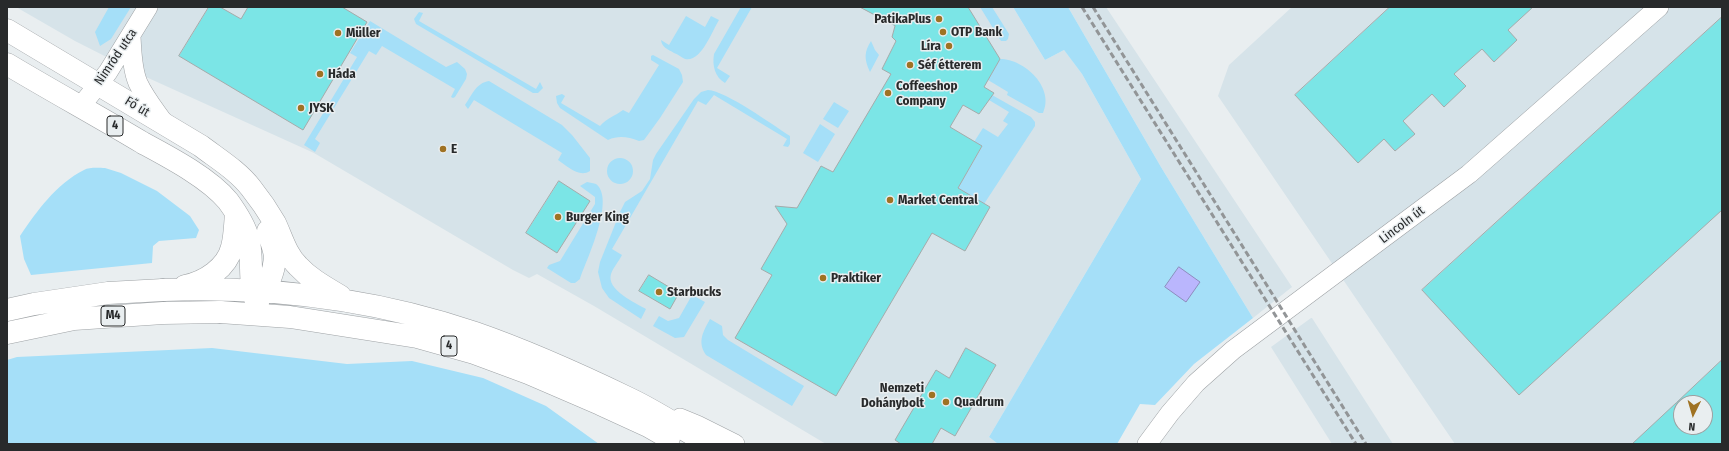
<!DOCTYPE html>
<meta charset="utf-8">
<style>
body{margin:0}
#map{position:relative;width:1729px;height:451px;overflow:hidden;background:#e9eef0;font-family:"Fira Sans Condensed",sans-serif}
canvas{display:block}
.frame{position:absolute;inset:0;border:8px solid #282a2b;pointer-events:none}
.north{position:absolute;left:1673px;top:395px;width:40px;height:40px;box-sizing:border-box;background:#e9eef0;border:1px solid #9ca0a1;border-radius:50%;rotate:185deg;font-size:11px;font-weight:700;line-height:16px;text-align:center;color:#282a2b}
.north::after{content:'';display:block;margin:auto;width:14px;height:18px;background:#9f7223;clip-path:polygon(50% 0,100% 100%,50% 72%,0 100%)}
</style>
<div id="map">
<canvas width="1729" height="451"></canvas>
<div class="frame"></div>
<div class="north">N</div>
</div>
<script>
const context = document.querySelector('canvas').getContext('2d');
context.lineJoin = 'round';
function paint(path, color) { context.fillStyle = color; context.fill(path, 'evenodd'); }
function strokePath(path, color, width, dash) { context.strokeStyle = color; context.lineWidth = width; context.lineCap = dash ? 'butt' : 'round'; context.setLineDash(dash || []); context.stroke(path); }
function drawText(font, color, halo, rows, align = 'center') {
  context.font = font + ' "Fira Sans Condensed",sans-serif'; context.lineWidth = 3; context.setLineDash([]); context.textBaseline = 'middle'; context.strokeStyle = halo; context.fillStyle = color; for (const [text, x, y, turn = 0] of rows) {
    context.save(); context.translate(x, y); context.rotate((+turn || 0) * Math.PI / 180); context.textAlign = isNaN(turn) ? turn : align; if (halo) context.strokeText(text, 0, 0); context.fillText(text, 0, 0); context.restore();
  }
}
const built = new Path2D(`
 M 16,7 L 1013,7 L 1045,60 L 1064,50 L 1082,74 L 1141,179 L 989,437 L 998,444 L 826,444 L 594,306 L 537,274 L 529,278 L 513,270 L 314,153 L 146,77 L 75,41 Z
 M 1068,7 L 1106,7 L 1292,287 L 1253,318 L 1161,167 Z
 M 1292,7 L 1722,7 L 1722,444 L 1455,444 L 1218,96 L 1229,65 ZM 1681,403 L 1705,403 L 1705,427 L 1681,427 Z
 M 1311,318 L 1312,318 L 1393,444 L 1332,444 L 1271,347 Z`);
const green = new Path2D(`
 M 109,7 L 131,7 L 111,39 L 100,46 L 95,32 Z
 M 741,7 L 752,7 L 717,68 L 730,76 L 725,83 C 715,77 712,66 714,54 Z
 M 980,7 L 992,7 L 1009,34 L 1008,39 L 1006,41 L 1001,41 Z
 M 1013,7 L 1068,7 L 1161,167 L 1253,318 L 1194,364 L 1155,405 L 1140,404 L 1117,444 L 998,444 L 989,437 L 1141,179 L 1082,74 L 1064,50 L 1045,60 Z
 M 419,12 L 423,13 L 419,21 L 536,89 L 540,82 L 543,88 L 538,93 L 533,93 L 416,24 L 414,19 Z
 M 686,16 L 705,27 L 711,16 L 719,20 C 712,31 701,63 685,59 C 682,58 678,54 674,53 C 668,49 662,48 661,40 L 669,45 Z
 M 370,21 L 446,67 L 457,62 L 465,69 L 467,74 L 466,79 L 455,97 L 453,98 L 451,97 L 455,89 L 382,46 L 376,55 L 369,51 L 315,139 L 320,143 L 315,152 L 304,145 L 357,57 L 350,53 Z
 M 871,41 L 875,50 L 879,55 L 870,72 C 864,59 864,52 871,41 Z
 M 653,55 L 679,69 L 682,75 L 683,82 L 660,118 L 644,140 L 639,141 C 628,137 619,135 608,140 L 560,108 L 557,103 L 556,96 L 562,94 L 565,96 L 561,103 L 600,126 C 607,118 615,116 623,110 L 629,113 L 659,65 L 651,60 L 651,56 Z
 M 1000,59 C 1025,59 1055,88 1043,113 L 1039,113 L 1007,95 L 1008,92 L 988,80 Z
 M 489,81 L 562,125 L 572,135 L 590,158 L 590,171 C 579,178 567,166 558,160 L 562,153 L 474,100 L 468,109 L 465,105 C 472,95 476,83 489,81 Z
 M 708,90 C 726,91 773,125 790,136 L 790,144 L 788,147 L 783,146 L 787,139 L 714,95 L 706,105 L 698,101 L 612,249 L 622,255 C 619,261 613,268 611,274 C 606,290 636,303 646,309 L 641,319 L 609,298 L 602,288 L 598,272 L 600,262 L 620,212 L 625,202 L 642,191 L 650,179 L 653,160 L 656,154 L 694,99 L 701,92 Z
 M 992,95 L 1031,117 L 1035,122 L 1035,126 L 984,204 L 958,188 L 982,147 L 974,142 L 983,128 L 998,137 L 1008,124 L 1003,121 L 1009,112 L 989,100 Z
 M 834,102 L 849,111 L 838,128 L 823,119 Z
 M 820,124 L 835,134 L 818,162 L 803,153 Z
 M607 171a13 13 0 1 1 26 0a13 13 0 1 1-26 0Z
 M 105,168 L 121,173 L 157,191 L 190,216 L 199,230 L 196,238 L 159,241 L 153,246 L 152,263 L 31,275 L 24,259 L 20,236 C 37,211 56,184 84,170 C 89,167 99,168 105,168 Z
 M 587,182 C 590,183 594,183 596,184 C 616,199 586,261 580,279 L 575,283 L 571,283 L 547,268 L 549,265 L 560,261 L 595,204 L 595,197 L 580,186 Z
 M 692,295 L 705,302 L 684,337 L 675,338 L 653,326 L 659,316 L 668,321 L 679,318 Z
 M 710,319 L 722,326 L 723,335 L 728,340 L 804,386 L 792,406 L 706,355 C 697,342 703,332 710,319 Z
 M 212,348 L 347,364 L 412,361 L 483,378 L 546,406 L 599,444 L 7,444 L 7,360 L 17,357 Z`);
const water = new Path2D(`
 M 1179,267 L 1200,282 L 1186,302 L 1165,287 Z`);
const building = new Path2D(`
 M 209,7 L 220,7 L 241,19 L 248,7 L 342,7 L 367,22 L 303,130 L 179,56 Z
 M 860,7 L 968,7 L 1000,59 L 984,87 L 994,93 L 979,114 L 963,105 L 950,127 L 982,146 L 958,188 L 990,207 L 965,251 L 932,233 L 836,396 L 735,338 L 772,275 L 761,269 L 787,224 L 775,206 L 797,208 L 821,166 L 833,172 L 891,74 L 882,69 L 896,41 L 892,37 L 895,26 Z
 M 1390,7 L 1533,7 L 1508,30 L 1517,40 L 1494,62 L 1482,49 L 1454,74 L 1466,86 L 1444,107 L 1432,94 L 1403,121 L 1415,134 L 1395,151 L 1384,139 L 1358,163 L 1295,95 Z
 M 1722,17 L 1722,210 L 1519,395 L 1422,290 Z
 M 559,181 L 590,201 L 557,253 L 526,233 Z
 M 649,275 L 679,293 L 670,309 L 639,291 Z
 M 966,348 L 996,365 L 955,436 L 941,428 L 932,444 L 901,444 L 895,440 L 936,370 L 949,378 Z
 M 1722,360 L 1722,444 L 1632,444 L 1676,403 ZM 1681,403 L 1705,403 L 1705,427 L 1681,427 Z`);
const minor = new Path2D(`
 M 131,37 C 132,52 132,69 138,83 C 145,98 155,110 164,123
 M 81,106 L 108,72 L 148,7
 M 680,418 L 697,425 L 735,444
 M 1147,444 L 1170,413 L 1196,383 L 1233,350 L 1469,174 L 1659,7`);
const major = new Path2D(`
 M 7,30 L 201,146 C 218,159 238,171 251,188 C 259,198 268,211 275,223 C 282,238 286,254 298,266 C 310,279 325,287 340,296
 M 7,64 C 52,91 98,116 143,143 C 169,157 209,178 228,201 C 236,212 245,226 248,238 C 254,256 247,291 258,303
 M 185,286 C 205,282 227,268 232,247 C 235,236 235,224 236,213
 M 163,290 C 268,286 375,299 475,333 C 527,351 578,374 628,398 C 656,411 682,429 709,444
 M 257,301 C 266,289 274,274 275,258 C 275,250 270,239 268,231
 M 220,312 L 290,317 L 417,337 L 474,353 L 528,373 L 600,404 L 648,426 L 669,438`);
const highway = new Path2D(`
 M 7,310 L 34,304 L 108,293 L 163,290
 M 7,333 L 74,319 L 163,313 L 220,312`);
const rail = new Path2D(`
 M 1082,7 L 1356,444
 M 1093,7 L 1366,444`);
const markers = [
 [939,19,4,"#9f7223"],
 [943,32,4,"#9f7223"],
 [338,33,4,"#9f7223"],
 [949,46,4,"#9f7223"],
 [910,65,4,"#9f7223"],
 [320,74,4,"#9f7223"],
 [888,93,4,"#9f7223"],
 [301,108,4,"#9f7223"],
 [443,149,4,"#9f7223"],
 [890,200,4,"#9f7223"],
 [558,217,4,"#9f7223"],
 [823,278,4,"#9f7223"],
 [659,292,4,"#9f7223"],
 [932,395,4,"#9f7223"],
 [946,402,4,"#9f7223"]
];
const shields = [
 [115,126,16],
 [113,316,24],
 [449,346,16]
];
const shieldNames = [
 ["4",115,126],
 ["M4",113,316],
 ["4",449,346]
];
const poiNames = [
 ["PatikaPlus",931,19,"right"],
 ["OTP Bank",951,32],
 ["Müller",346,33],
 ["Líra",941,46,"right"],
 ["Séf étterem",918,65],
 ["Háda",328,74],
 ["Coffeeshop",896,86],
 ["Company",896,101],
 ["JYSK",309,108],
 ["E",451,149],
 ["Market Central",898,200],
 ["Burger King",566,217],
 ["Praktiker",831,278],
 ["Starbucks",667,292],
 ["Nemzeti",924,388,"right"],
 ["Dohánybolt",924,403,"right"],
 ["Quadrum",954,402]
];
const streetNames = [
 ["Nimród utca",116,57,-56],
 ["Fő út",137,107,31],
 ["Lincoln út",1402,225,-37]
];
paint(built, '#d6e3e9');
paint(green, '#a5dff8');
paint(water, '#bab6fd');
strokePath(water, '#8e8cbe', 1);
paint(building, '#7be5e6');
strokePath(building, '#a5abab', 1);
strokePath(minor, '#9ea2a5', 20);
strokePath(major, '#9ea2a5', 23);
strokePath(highway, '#9ea2a5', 23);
strokePath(minor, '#fff', 19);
strokePath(major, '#fff', 22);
strokePath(highway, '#fff', 22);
strokePath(rail, '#929597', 3, [6, 3]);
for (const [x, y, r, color] of markers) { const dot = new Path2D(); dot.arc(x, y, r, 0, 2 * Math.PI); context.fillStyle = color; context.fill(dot); strokePath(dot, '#e9eef0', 1.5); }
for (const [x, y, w] of shields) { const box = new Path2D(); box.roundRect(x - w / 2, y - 10, w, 20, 3); context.fillStyle = '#e9eef0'; context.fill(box); strokePath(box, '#282a2b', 1); }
drawText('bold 12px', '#282a2b', null, shieldNames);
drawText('bold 13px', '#282a2b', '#e9eef0', poiNames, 'left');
drawText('13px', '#282a2b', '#e9eef0', streetNames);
</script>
